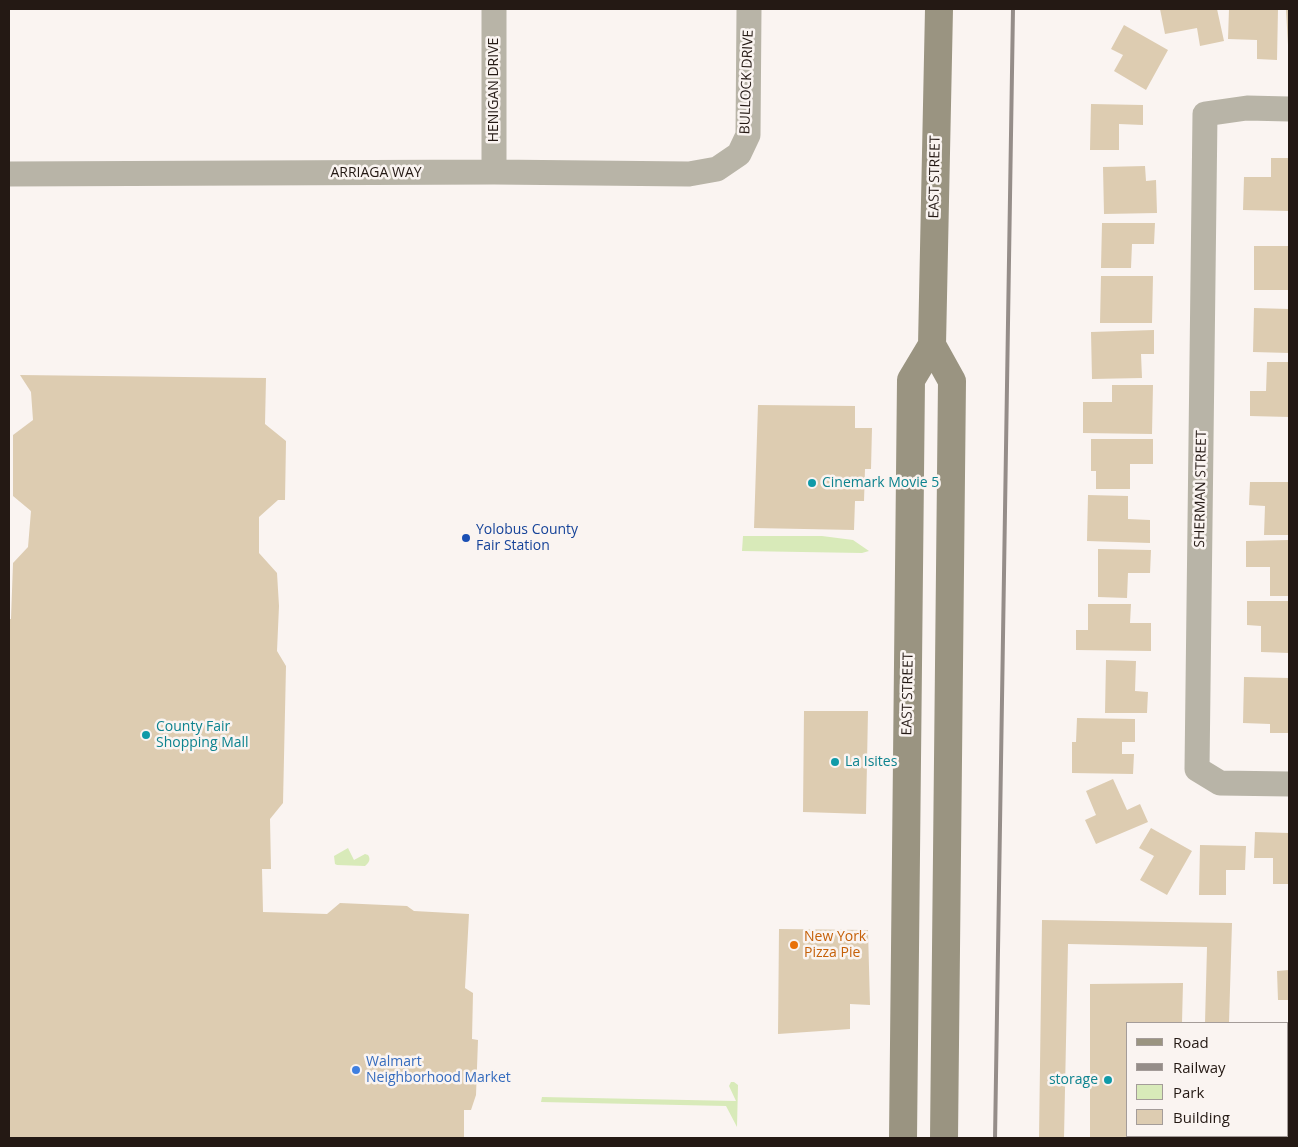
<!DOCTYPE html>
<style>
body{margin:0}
#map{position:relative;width:1298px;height:1147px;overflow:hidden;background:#faf4f1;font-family:"Open Sans",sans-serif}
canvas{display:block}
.frame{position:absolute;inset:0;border:10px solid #241914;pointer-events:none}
.legend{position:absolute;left:1126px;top:1022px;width:162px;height:115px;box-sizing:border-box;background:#faf4f1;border:1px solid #a49c99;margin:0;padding:6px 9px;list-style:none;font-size:15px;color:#241914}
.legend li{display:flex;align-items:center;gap:10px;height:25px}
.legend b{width:25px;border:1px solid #a49c99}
</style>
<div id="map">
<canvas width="1298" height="1147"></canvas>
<div class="frame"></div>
<ul class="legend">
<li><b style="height:6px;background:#9a9481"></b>Road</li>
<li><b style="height:6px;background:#958d89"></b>Railway</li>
<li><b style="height:14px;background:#d8eab9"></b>Park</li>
<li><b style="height:14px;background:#ddccb1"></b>Building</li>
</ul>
</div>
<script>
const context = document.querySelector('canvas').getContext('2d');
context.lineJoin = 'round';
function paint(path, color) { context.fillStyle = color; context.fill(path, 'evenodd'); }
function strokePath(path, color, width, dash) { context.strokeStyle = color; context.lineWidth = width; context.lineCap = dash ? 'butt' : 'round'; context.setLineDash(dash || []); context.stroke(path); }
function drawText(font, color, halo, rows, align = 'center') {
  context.font = font + ' "Open Sans",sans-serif'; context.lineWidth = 5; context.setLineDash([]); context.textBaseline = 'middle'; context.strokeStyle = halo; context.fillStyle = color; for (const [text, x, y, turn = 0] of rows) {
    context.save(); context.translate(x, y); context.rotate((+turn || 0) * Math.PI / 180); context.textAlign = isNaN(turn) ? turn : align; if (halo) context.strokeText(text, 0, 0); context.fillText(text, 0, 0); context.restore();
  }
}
const green = new Path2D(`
 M 743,536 L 822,536 L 853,540 L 869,551 L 862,553 L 742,551 Z
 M 348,848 L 354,860 L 365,854 L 368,855 C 371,859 369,863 365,866 L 337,865 L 335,864 L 334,856 Z
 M 731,1082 L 734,1082 L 738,1085 L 737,1127 L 726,1106 L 541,1102 L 542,1097 L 736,1101 L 729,1086 Z`);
const building = new Path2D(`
 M 1160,9 L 1217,9 L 1224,41 L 1200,46 L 1197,28 L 1165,34 Z
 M 1229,9 L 1278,9 L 1277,60 L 1257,59 L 1257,40 L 1228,39 Z
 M 1286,10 L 1289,10 L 1289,45 L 1288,45 Z
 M 1124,25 L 1168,50 L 1146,90 L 1114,71 L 1123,55 L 1111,49 Z
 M 1091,104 L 1143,105 L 1143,125 L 1119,124 L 1119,150 L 1090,150 Z
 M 1271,158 L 1289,158 L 1289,211 L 1243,210 L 1244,177 L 1271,177 Z
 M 1145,166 L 1146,181 L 1156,180 L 1157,213 L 1104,214 L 1103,167 Z
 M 1102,223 L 1155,223 L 1154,244 L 1132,244 L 1131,268 L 1101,268 Z
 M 1254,246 L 1289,246 L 1289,290 L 1254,290 Z
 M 1101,276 L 1153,276 L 1152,323 L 1100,323 Z
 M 1254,308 L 1289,309 L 1289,353 L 1253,352 Z
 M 1154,330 L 1154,354 L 1141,354 L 1142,378 L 1092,379 L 1091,332 Z
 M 1267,362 L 1289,362 L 1289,417 L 1250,416 L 1250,391 L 1266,391 Z
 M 20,375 L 266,378 L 265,424 L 286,441 L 285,500 L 278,500 L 259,517 L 259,553 L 277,573 L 279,606 L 277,651 L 286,666 L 283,803 L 270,819 L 271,869 L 262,869 L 263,912 L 327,914 L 340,903 L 407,906 L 414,911 L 469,914 L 465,988 L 473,993 L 472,1039 L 478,1040 L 476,1095 L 471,1110 L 464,1110 L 464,1138 L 9,1138 L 9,619 L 11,619 L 13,563 L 28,547 L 31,511 L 13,496 L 13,435 L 33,420 L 31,392 Z
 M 1112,385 L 1153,385 L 1152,434 L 1083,433 L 1083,402 L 1112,402 Z
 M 758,405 L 855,406 L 855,428 L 872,428 L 871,469 L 865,469 L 864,501 L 855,501 L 854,530 L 754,528 Z
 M 1091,439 L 1153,439 L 1153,464 L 1130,464 L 1130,489 L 1096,489 L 1096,471 L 1091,471 Z
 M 1250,482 L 1289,482 L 1289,535 L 1264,535 L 1265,506 L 1249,505 Z
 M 1088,495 L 1128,496 L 1128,519 L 1150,520 L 1150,543 L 1087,541 Z
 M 1289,540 L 1289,596 L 1270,596 L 1270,567 L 1246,567 L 1246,541 Z
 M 1098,549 L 1151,550 L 1150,573 L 1128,573 L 1127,598 L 1098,597 Z
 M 1247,601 L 1289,601 L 1289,653 L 1261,652 L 1261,626 L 1247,625 Z
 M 1088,604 L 1131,604 L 1130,623 L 1151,623 L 1151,651 L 1076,650 L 1076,630 L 1088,630 Z
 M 1106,660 L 1136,661 L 1135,691 L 1148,692 L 1147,713 L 1105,713 Z
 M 1244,677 L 1289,678 L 1288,733 L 1270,733 L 1270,724 L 1243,723 Z
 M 804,711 L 868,711 L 866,814 L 803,812 Z
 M 1077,718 L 1135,719 L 1135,742 L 1122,742 L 1122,754 L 1134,754 L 1133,774 L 1072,773 L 1072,742 L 1076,742 Z
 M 1113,779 L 1127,810 L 1140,804 L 1148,822 L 1096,844 L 1085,820 L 1096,815 L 1086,791 Z
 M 1151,828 L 1192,851 L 1167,895 L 1140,880 L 1154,856 L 1139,848 Z
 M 1255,832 L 1289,833 L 1289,884 L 1273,884 L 1273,858 L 1254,858 Z
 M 1200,845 L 1246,846 L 1245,870 L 1226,870 L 1226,895 L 1199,895 Z
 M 1042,920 L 1232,923 L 1229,1023 L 1205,1023 L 1207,947 L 1068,944 L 1064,1138 L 1039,1138 Z
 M 779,929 L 868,930 L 870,1005 L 850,1004 L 850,1029 L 778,1034 Z
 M 1289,970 L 1289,1000 L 1278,1000 L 1277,971 Z
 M 1183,983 L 1182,1023 L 1127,1023 L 1127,1136 L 1179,1136 L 1179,1138 L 1090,1138 L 1090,984 Z
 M 1287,1025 L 1289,1025 L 1289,1071 L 1287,1071 Z
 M 1287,1079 L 1289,1079 L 1289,1109 L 1287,1109 Z
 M 1289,1135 L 1289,1138 L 1280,1138 L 1279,1136 Z
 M 1203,1136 L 1230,1136 L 1230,1138 L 1203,1138 Z`);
const street = new Path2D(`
 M 494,9 L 494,172
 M 1289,109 L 1247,108 L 1205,114 L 1197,769 L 1220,783 L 1289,784
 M 9,174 L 494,172 L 689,174 L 717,169 L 739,154 L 748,135 L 749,9`);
const secondary = new Path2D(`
 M 932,345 L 952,381 L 944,1138
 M 903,1138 L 911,380 L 932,345 L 939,9`);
const rail = new Path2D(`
 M 995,1138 L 1013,9`);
const markers = [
 [812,483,5,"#0f9aa8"],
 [466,538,5,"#1a4fb4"],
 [146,735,5,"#0f9aa8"],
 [835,762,5,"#0f9aa8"],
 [794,945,5,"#e8710a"],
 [356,1070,5,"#3f7fe0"],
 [1108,1080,5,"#0f9aa8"]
];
const streetNames = [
 ["BULLOCK DRIVE",747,82,-88],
 ["HENIGAN DRIVE",494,90,-90],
 ["ARRIAGA WAY",376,173],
 ["EAST STREET",935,177,-89],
 ["SHERMAN STREET",1201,489,-89],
 ["EAST STREET",908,694,-89]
];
const cultureNames = [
 ["Cinemark Movie 5",822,483],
 ["County Fair",156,727],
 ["Shopping Mall",156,743],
 ["La Isites",845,762],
 ["storage",1098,1080,"right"]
];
const transitNames = [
 ["Yolobus County",476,530],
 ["Fair Station",476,546]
];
const foodNames = [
 ["New York",804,937],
 ["Pizza Pie",804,953]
];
const shopNames = [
 ["Walmart",366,1062],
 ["Neighborhood Market",366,1078]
];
paint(green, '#d8eab9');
paint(building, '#ddccb1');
strokePath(street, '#b8b4a7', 25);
strokePath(secondary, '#9a9481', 28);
strokePath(rail, '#958d89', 4);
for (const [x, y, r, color] of markers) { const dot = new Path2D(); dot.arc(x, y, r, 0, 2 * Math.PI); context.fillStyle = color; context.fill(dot); strokePath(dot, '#faf4f1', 2); }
drawText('14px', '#241914', '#faf4f1', streetNames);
drawText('14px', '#0d838f', '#faf4f1', cultureNames, 'left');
drawText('14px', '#164399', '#faf4f1', transitNames, 'left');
drawText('14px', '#c56008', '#faf4f1', foodNames, 'left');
drawText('14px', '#366cbe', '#faf4f1', shopNames, 'left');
</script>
